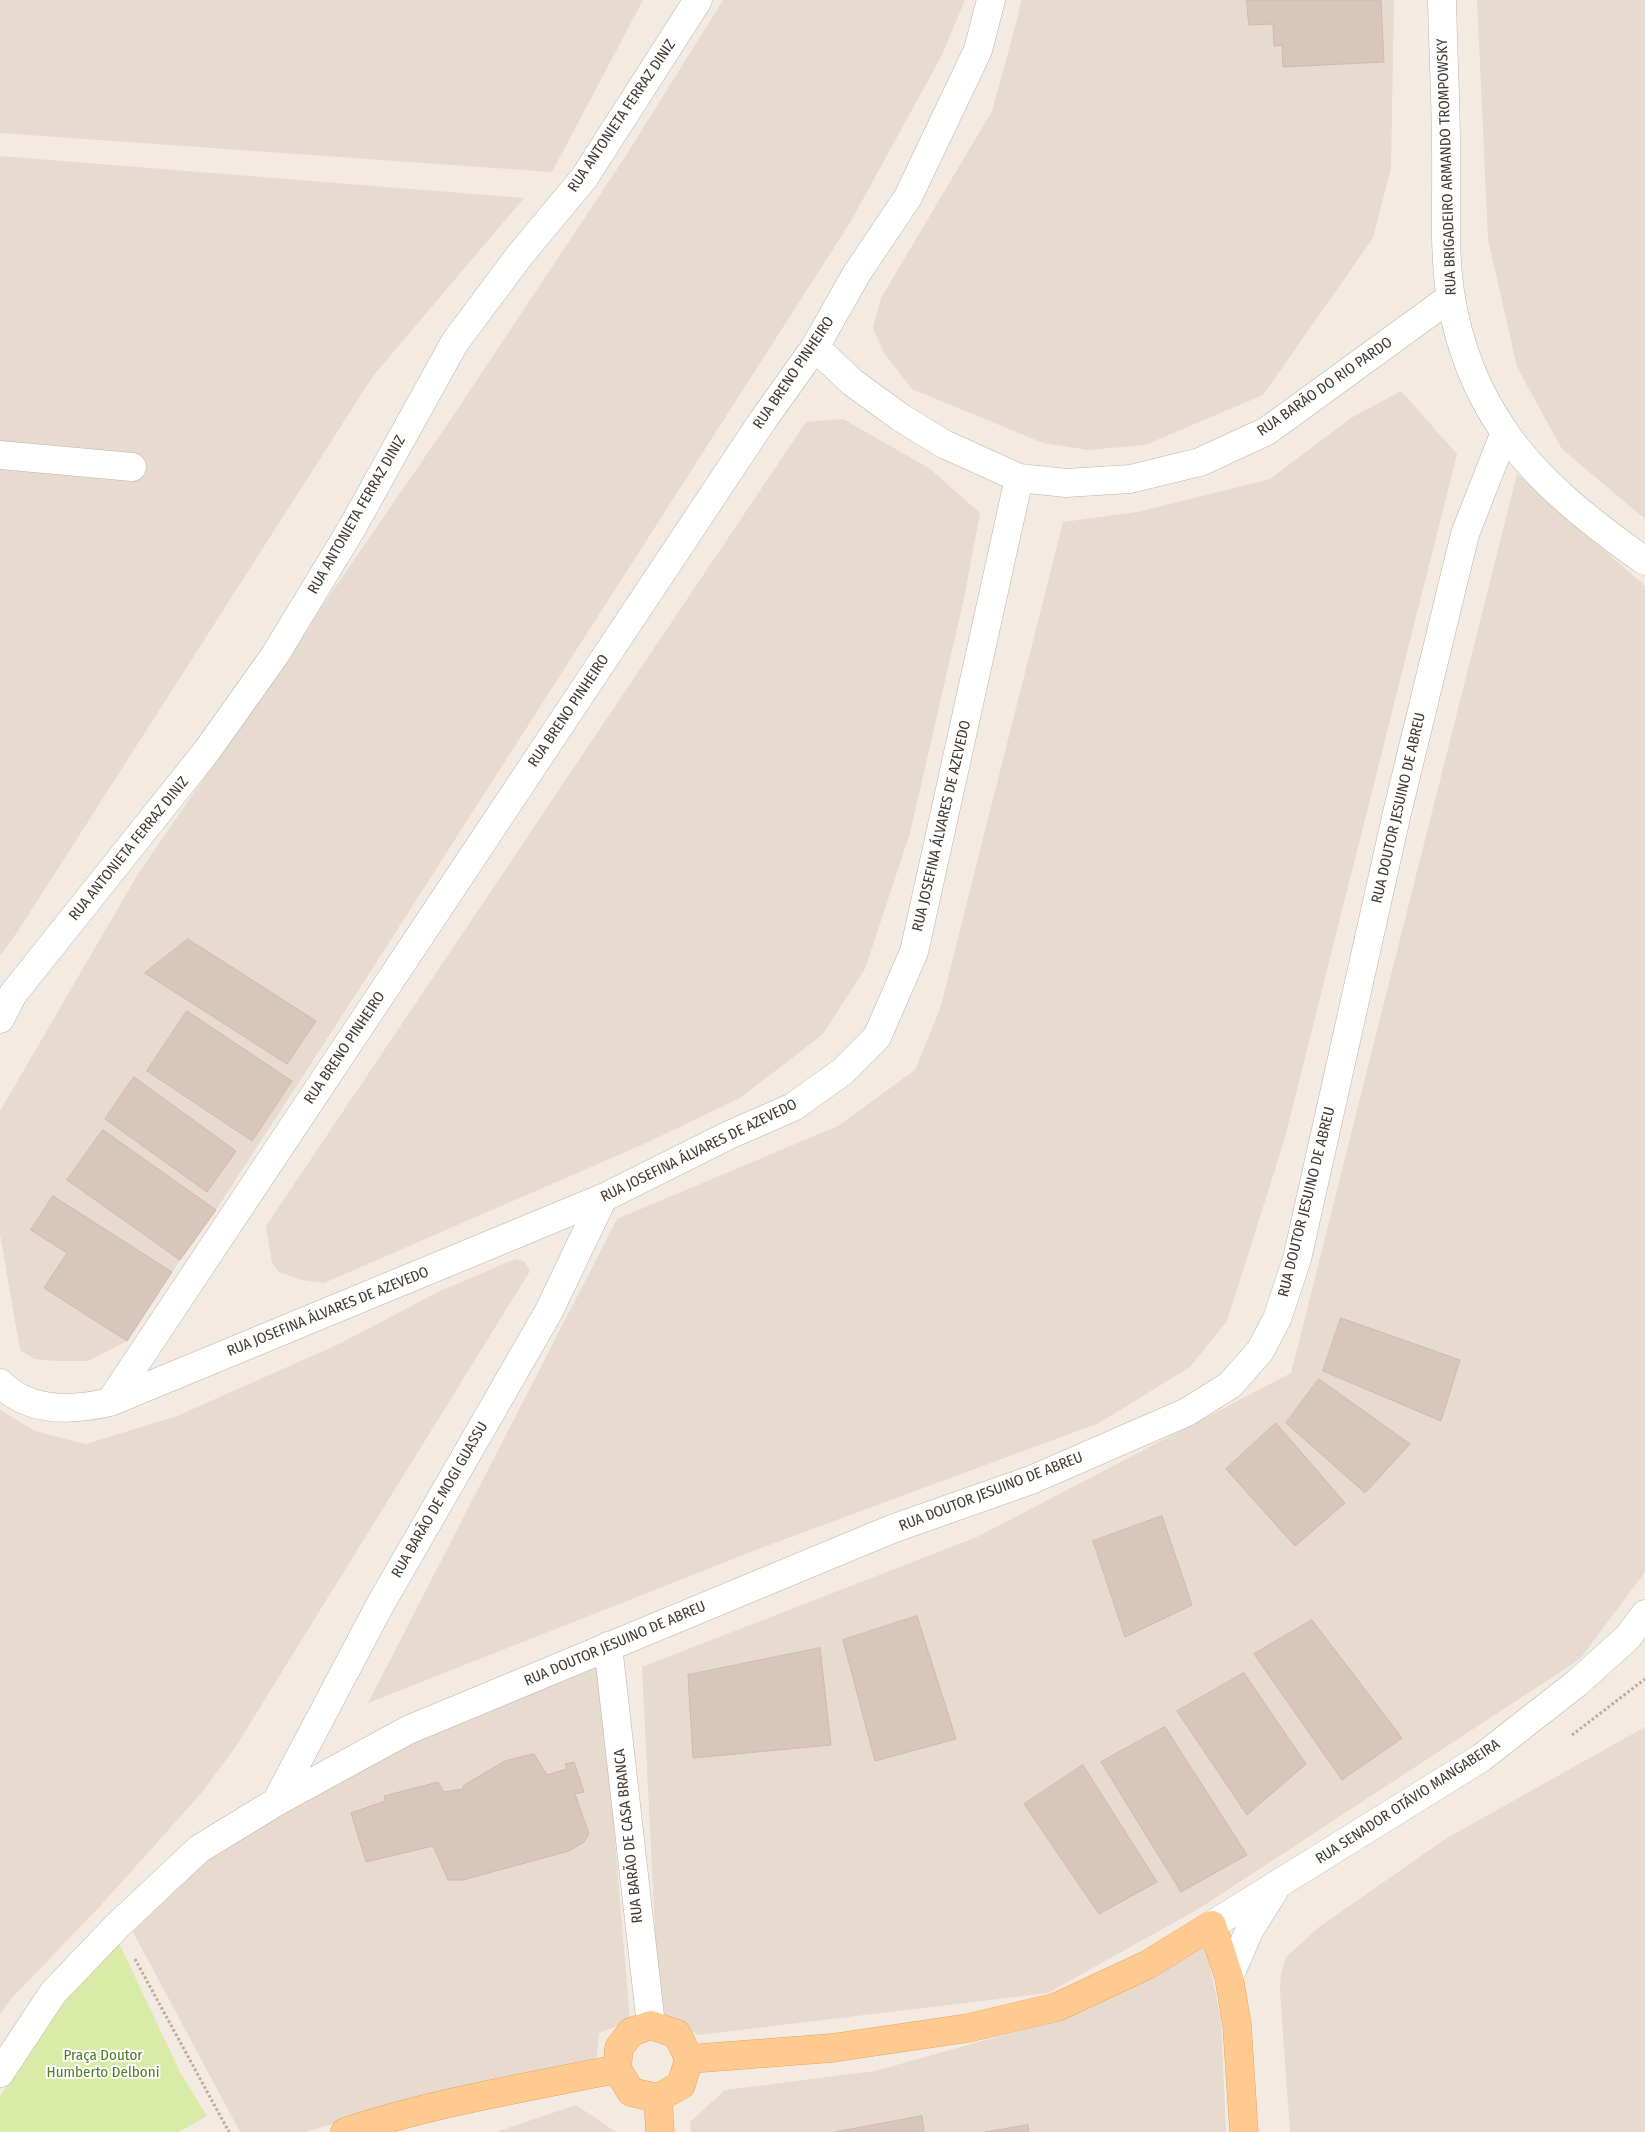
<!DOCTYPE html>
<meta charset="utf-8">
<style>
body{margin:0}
canvas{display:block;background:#f3eae2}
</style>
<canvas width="1645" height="2132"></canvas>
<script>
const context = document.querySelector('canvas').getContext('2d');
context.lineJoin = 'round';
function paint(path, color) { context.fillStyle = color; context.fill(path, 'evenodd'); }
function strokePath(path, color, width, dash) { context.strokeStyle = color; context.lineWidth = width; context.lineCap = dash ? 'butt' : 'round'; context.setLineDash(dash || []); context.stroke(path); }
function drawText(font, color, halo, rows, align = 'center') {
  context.font = font + ' "Fira Sans Condensed",sans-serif'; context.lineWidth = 4; context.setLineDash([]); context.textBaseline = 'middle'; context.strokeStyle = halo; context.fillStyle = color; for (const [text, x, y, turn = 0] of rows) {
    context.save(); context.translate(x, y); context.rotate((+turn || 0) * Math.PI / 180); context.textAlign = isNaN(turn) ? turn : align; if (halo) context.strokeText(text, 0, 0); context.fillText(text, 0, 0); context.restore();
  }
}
const residential = new Path2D(`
 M 0,0 L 643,0 L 552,172 L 0,133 Z
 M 723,0 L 965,0 L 942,55 L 851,221 L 358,991 L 216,1210 L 172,1272 L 127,1341 L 88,1361 L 55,1361 L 34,1359 L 20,1350 L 0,1234 L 0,1111 L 138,874 L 451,419 L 625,157 Z
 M 1021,0 L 1394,0 L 1391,168 L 1373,238 L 1263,395 L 1145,445 L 1088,450 L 1043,443 L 912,389 L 884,353 L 873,328 L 881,298 L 992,111 L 1018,16 Z
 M 1477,0 L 1645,0 L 1645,519 L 1562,449 L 1517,367 L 1488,239 Z
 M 0,156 L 524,198 L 373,376 L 18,931 L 0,956 Z
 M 1401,391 L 1457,454 L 1284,1141 L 1227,1321 L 1190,1367 L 1099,1423 L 761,1548 L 368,1703 L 617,1219 L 838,1126 L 915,1070 L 940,1009 L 1063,522 L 1137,512 L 1270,479 L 1351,418 Z
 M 843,419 L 929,468 L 980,513 L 964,598 L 910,833 L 865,969 L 822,1035 L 740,1098 L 646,1143 L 324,1283 L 301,1280 L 279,1272 L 272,1263 L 266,1226 L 806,422 Z
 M 1517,474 L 1645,586 L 1645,1572 L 1580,1659 L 1200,1908 L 1048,1993 L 698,2035 L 659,2011 L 642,1667 L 977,1537 L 1291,1373 Z
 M 515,1259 L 525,1262 L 530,1271 L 236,1746 L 204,1790 L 102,1904 L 11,1999 L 0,2014 L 0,1410 L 35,1431 L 86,1444 L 177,1416 L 339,1344 L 440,1291 Z
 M 600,1658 L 630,2021 L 599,2033 L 596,2063 L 426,2097 L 305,2132 L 240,2132 L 133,1932 L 207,1858 L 344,1775 Z
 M 1645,1727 L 1645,2132 L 1290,2132 L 1280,1992 L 1281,1974 L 1286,1957 L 1319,1927 L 1447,1838 Z
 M 1205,1944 L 1221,2019 L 1226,2132 L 691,2132 L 690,2122 L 725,2090 L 875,2071 L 1075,2015 Z
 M 576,2105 L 616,2132 L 496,2132 Z`);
const green = new Path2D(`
 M 119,1943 L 180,2072 L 207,2116 L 179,2132 L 0,2132 L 0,2096 L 65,2001 Z`);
const building = new Path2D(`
 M 1247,0 L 1381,0 L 1384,62 L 1283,67 L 1282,45 L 1274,46 L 1273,24 L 1249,25 Z
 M 188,939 L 316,1021 L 287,1064 L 145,973 Z
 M 187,1011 L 292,1081 L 252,1141 L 147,1071 Z
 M 134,1077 L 236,1151 L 207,1192 L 105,1119 Z
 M 103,1130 L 216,1210 L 180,1260 L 67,1180 Z
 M 53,1196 L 172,1272 L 127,1341 L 44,1288 L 67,1253 L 31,1230 Z
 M 1341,1318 L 1460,1360 L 1441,1421 L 1323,1371 Z
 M 1319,1379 L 1410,1444 L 1365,1493 L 1286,1423 Z
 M 1276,1423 L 1345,1503 L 1295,1546 L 1226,1469 Z
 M 1162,1516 L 1192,1605 L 1125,1637 L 1093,1541 Z
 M 917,1616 L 956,1739 L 875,1761 L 843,1640 Z
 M 1312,1620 L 1402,1738 L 1342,1780 L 1254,1654 Z
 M 820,1648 L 831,1745 L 693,1758 L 688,1675 Z
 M 1244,1673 L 1306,1764 L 1247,1815 L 1177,1711 Z
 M 1165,1727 L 1247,1855 L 1181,1892 L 1101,1762 Z
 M 534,1754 L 547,1775 L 567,1769 L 565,1764 L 574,1762 L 584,1792 L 575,1794 L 589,1834 L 584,1842 L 569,1851 L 463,1880 L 448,1880 L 433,1846 L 366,1862 L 351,1813 L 385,1801 L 384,1796 L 438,1782 L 444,1792 L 463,1789 L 464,1785 L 505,1761 Z
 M 1083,1765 L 1157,1882 L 1099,1914 L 1024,1804 Z
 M 922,2116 L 924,2132 L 835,2132 Z
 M 1028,2125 L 1029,2132 L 986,2132 Z`);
const path = new Path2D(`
 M 1572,1735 L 1645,1679
 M 135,1959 L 229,2132`);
const minor = new Path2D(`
 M 1442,0 C 1443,50 1446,101 1446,151 C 1447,200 1443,251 1451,298 C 1459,345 1477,392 1504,431 C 1539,483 1594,525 1645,561
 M 815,347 L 852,382 L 900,417 L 944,444 L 1019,478 L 1066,483 L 1130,479 L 1200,462 L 1267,431 L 1451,297
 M 0,455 L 132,467
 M 0,1019 L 13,994 L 206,752 L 275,655 L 352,528 L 455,342 L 520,255 L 584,178 L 698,0
 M 0,1383 C 29,1413 72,1411 110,1402 L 603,1198 L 727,1136 L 793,1107 L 842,1072 L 877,1037 L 914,952 L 1019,478
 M 110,1402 L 763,420 L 815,347 L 857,273 L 908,197 L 978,50 L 991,0
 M 608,1646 L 651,2025
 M 276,1802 L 380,1605 L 549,1311 L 603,1198
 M 1212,1925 L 1481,1758 L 1577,1683 L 1628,1637 L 1645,1614
 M 1229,1977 L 1250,1929 L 1274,1891
 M 0,2073 L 53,1993 L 117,1926 L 199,1849 L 276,1802 L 408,1730 L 892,1529 L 1031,1480 L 1187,1412 L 1230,1385 L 1260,1351 L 1277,1319 L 1297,1259 L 1397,813 L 1465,534 L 1505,432`);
const major = new Path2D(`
 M 651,2025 L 677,2034 L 689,2059 L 681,2085 L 658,2098 L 631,2092 L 617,2069 L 619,2048 L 631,2032 Z
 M 689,2059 L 832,2048 L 968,2028 L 1057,2007 L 1147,1965 L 1212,1925 L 1229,1977 L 1237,2025 L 1244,2132
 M 658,2098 L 660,2132
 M 345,2132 C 431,2103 528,2087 617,2069`);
const streetNames = [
 ["RUA ANTONIETA FERRAZ DINIZ",622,116,-56],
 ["RUA BRIGADEIRO ARMANDO TROMPOWSKY",1447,167,-92],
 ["RUA BRENO PINHEIRO",794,373,-56],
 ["RUA BARÃO DO RIO PARDO",1325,387,-35],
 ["RUA ANTONIETA FERRAZ DINIZ",357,515,-60],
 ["RUA BRENO PINHEIRO",569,711,-56],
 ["RUA DOUTOR JESUINO DE ABREU",1399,808,-77],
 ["RUA JOSEFINA ÁLVARES DE AZEVEDO",942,826,-77],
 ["RUA ANTONIETA FERRAZ DINIZ",129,849,-51],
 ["RUA BRENO PINHEIRO",345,1048,-56],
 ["RUA JOSEFINA ÁLVARES DE AZEVEDO",699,1151,-26],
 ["RUA DOUTOR JESUINO DE ABREU",1307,1202,-76],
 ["RUA JOSEFINA ÁLVARES DE AZEVEDO",328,1312,-22],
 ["RUA DOUTOR JESUINO DE ABREU",991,1492,-21],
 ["RUA BARÃO DE MOGI GUASSU",440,1500,-60],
 ["RUA DOUTOR JESUINO DE ABREU",615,1644,-23],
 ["RUA SENADOR OTÁVIO MANGABEIRA",1408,1802,-33],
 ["RUA BARÃO DE CASA BRANCA",629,1836,-96]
];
const parkNames = [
 ["Praça Doutor",103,2056],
 ["Humberto Delboni",103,2073]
];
paint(residential, '#e7dbd0');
paint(green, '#d9eba7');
paint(building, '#d8c6ba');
strokePath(building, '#d0baaa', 1);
strokePath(minor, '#c1b3a7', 29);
strokePath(major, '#eca357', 29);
strokePath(path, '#c1a994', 3, [2.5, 2.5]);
strokePath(minor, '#fff', 28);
strokePath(major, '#ffca8f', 28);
drawText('15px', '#443a32', '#fff', streetNames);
drawText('15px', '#547a22', '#fff', parkNames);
</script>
